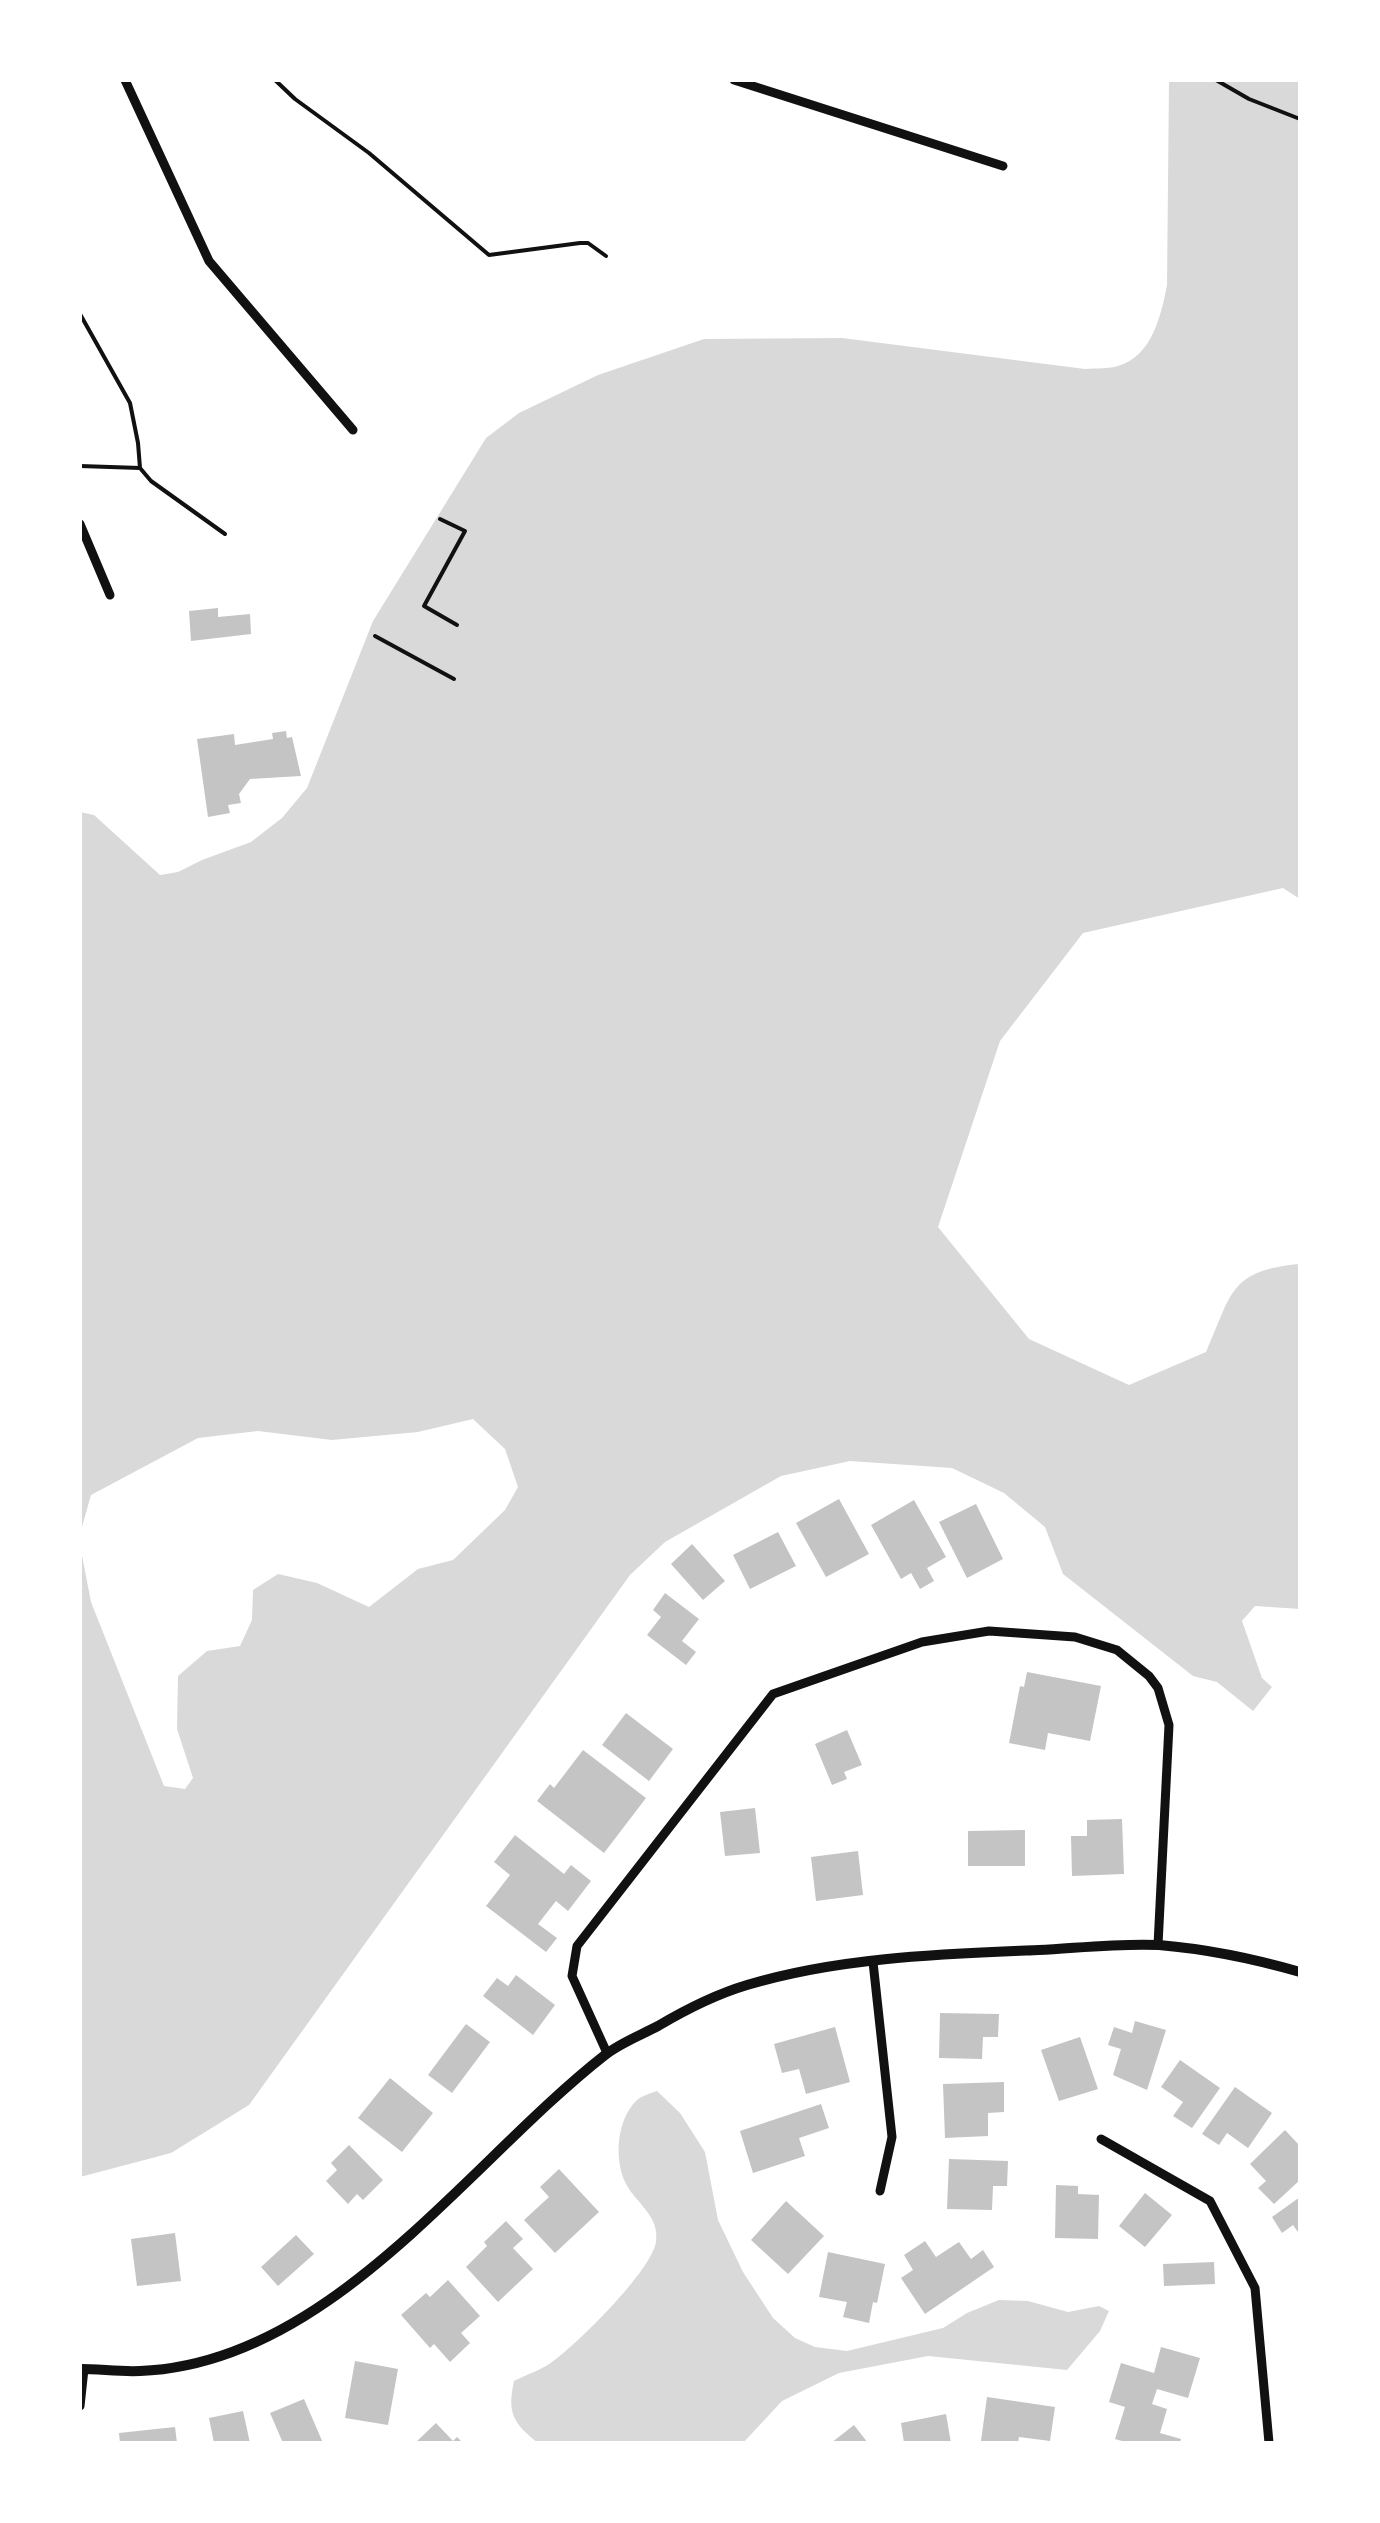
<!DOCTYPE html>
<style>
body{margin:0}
#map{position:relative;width:1380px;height:2523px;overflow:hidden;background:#fff;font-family:"Asap Condensed",sans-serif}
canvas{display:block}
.frame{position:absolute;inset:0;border:82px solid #fff;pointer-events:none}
</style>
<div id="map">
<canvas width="1380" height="2523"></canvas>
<div class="frame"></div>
</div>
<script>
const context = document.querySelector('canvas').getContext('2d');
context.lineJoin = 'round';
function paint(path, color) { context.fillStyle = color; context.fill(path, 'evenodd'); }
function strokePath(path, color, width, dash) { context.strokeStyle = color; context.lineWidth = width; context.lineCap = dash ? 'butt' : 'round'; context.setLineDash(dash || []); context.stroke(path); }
const water = new Path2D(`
 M 1169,80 L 1300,80 L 1300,899 L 1283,888 L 1083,933 L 1000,1041 L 938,1227 L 1029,1339 L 1129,1385 L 1206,1352 C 1232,1294 1229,1270 1300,1264 L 1300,1609 L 1255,1606 L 1242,1621 L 1262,1678 L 1272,1687 L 1253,1711 L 1217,1682 L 1193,1676 L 1063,1574 L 1045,1527 L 1004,1493 L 952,1468 L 850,1461 L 781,1476 L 665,1542 L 630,1575 L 249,2105 L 171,2153 L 80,2177 L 80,1545 L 91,1602 L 164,1786 L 185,1789 L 193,1778 L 177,1729 L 178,1676 L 207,1651 L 240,1646 L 252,1620 L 253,1590 L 278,1574 L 317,1583 L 369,1607 L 418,1569 L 453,1560 L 505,1510 L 518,1487 L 505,1449 L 473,1419 L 418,1432 L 332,1440 L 258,1431 L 198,1438 L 91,1495 L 80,1534 L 80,812 L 94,815 L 160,875 L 178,872 L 202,860 L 251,842 L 282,818 L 307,788 L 373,621 L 486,438 L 519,413 L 598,375 L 704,339 L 842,338 L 1085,369 C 1096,368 1109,369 1118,366 C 1152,356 1161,316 1167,285 Z
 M 657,2091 L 680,2113 L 705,2152 L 718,2220 L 743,2272 L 773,2318 L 795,2338 L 815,2347 L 847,2351 L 943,2328 L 967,2313 L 999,2300 L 1028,2301 L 1068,2312 L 1099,2306 L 1109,2311 L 1100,2331 L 1067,2370 L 928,2356 L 839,2373 L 782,2401 L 743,2443 L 538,2443 C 513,2423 507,2413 514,2381 C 528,2374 544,2369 556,2359 C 580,2341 651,2271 656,2242 C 660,2215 635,2203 625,2182 C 614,2158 617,2120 636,2101 C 641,2096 651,2093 657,2091 Z`);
const building = new Path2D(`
 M 218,608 L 218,617 L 250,614 L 251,634 L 191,641 L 189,611 Z
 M 286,731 L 287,738 L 292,737 L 301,776 L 250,779 L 239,794 L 241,803 L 228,805 L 230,813 L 208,817 L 197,739 L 234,734 L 235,745 L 273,739 L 272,733 Z
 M 839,1499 L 869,1554 L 826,1577 L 796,1523 Z
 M 914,1500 L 946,1557 L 927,1568 L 934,1581 L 920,1589 L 911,1573 L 901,1579 L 871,1525 Z
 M 976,1504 L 1003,1559 L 967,1578 L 939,1522 Z
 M 778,1532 L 796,1566 L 750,1589 L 733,1555 Z
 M 692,1544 L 725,1581 L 703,1600 L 671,1564 Z
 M 665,1593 L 699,1619 L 682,1641 L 696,1652 L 686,1665 L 647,1635 L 661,1617 L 653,1610 Z
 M 1027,1672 L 1101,1686 L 1090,1741 L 1048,1733 L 1045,1750 L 1009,1743 L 1020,1686 L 1024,1687 Z
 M 626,1713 L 673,1749 L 649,1781 L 602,1745 Z
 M 847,1730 L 862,1765 L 844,1772 L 847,1779 L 832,1785 L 815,1744 Z
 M 583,1750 L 646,1798 L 604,1853 L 537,1801 L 550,1784 L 554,1788 Z
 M 755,1808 L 760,1853 L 725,1856 L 720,1812 Z
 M 1122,1819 L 1124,1874 L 1072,1876 L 1071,1836 L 1087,1836 L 1087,1820 Z
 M 1025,1830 L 1025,1866 L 968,1866 L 968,1831 Z
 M 515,1835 L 564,1874 L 571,1865 L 591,1881 L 568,1911 L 556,1901 L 538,1924 L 557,1938 L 546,1952 L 486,1906 L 510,1875 L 494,1862 Z
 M 858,1851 L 863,1895 L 816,1901 L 811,1857 Z
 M 516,1975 L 555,2005 L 533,2035 L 483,1996 L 497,1978 L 508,1986 Z
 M 940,2013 L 999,2014 L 998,2037 L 983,2037 L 982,2059 L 939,2058 Z
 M 1135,2021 L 1166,2030 L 1147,2090 L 1113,2075 L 1121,2049 L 1108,2045 L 1114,2027 L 1132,2033 Z
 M 466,2024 L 490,2042 L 452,2093 L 428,2075 Z
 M 835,2027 L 850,2082 L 806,2094 L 799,2069 L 782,2073 L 774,2044 Z
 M 1080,2037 L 1098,2089 L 1059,2101 L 1041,2050 Z
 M 1180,2060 L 1220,2088 L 1192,2128 L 1173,2116 L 1183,2102 L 1161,2087 Z
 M 390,2078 L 433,2113 L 402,2152 L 358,2118 Z
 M 1004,2082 L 1004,2112 L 988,2113 L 988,2136 L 945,2138 L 943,2084 Z
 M 1235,2087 L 1272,2113 L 1248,2148 L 1227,2133 L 1219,2145 L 1202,2134 Z
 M 821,2104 L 829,2128 L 799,2138 L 805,2156 L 753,2173 L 740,2131 Z
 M 1285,2130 L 1300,2146 L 1300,2180 L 1274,2204 L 1258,2188 L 1266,2181 L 1250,2164 Z
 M 349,2145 L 383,2180 L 363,2200 L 357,2194 L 348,2204 L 326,2181 L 337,2170 L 331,2163 Z
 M 949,2159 L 1008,2161 L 1007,2186 L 993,2186 L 992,2210 L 947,2209 Z
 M 559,2169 L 599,2212 L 555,2253 L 524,2220 L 549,2197 L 540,2187 Z
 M 1056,2185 L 1078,2186 L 1078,2194 L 1099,2195 L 1098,2239 L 1055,2238 Z
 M 1145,2193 L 1172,2215 L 1145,2247 L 1119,2226 Z
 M 1300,2197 L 1300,2235 L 1293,2225 L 1282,2233 L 1272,2217 Z
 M 786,2201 L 824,2236 L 788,2274 L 751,2240 Z
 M 506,2221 L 523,2239 L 513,2248 L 533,2269 L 498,2302 L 466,2267 L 487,2246 L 484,2242 Z
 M 175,2233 L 181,2281 L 137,2286 L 131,2239 Z
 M 296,2235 L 314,2254 L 278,2286 L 261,2267 Z
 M 925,2241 L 936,2257 L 959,2242 L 971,2259 L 983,2250 L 994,2267 L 925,2314 L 901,2278 L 913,2270 L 904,2255 Z
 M 828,2252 L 885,2264 L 877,2303 L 873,2302 L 869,2323 L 843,2317 L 847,2302 L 819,2297 Z
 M 1214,2262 L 1215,2284 L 1164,2286 L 1163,2264 Z
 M 448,2280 L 480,2316 L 461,2333 L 470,2343 L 450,2362 L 434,2344 L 430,2348 L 401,2315 L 426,2293 L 430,2297 Z
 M 1161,2347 L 1200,2358 L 1188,2398 L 1157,2389 L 1152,2404 L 1167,2409 L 1160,2433 L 1181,2439 L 1180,2443 L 1129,2443 L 1115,2439 L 1125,2407 L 1109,2402 L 1121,2363 L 1154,2373 Z
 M 355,2361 L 398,2369 L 388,2425 L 345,2418 Z
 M 987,2397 L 1055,2407 L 1050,2441 L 1019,2437 L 1018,2443 L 981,2441 Z
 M 304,2399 L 323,2443 L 283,2443 L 270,2413 Z
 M 243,2411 L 250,2443 L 214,2443 L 209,2418 Z
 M 946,2414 L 951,2443 L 904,2443 L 901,2423 Z
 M 436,2423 L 453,2441 L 457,2437 L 463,2443 L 415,2443 Z
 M 854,2425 L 868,2443 L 831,2443 Z
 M 175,2427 L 177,2443 L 120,2443 L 119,2433 Z`);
const path = new Path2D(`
 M 1216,80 L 1249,99 L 1300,119
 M 440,519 L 465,531 L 424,606 L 457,625
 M 375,636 L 454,679`);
const service = new Path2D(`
 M 275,80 L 295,99 L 369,153 L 489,255 L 580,243 L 588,243 L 606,256
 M 80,314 L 130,403 L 138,443 L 140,468 L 151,481 L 225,534
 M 80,466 L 140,468`);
const minor = new Path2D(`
 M 125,80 L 209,261 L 353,430
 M 734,80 L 1003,166
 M 80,524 L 110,595
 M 873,1962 L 892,2137 L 880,2191
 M 607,2053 L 572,1976 L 577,1946 L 773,1694 L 922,1642 L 989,1631 L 1075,1637 L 1117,1650 L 1149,1676 L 1158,1688 L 1169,1725 L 1158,1945
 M 1101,2139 L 1210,2201 L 1255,2288 L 1269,2443
 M 80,2406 L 84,2369`);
const tertiary = new Path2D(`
 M 80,2369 C 100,2369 120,2372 140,2371 C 330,2364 467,2163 605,2055 C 620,2043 641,2035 658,2026 C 685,2010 717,1994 747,1985 C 840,1957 942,1954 1039,1950 C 1078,1948 1120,1943 1159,1945 C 1207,1949 1255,1959 1300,1972`);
paint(water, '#d9d9d9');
paint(building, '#c4c4c4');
strokePath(path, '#111', 4);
strokePath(service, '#111', 4);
strokePath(minor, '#111', 9);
strokePath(tertiary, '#111', 10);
</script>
